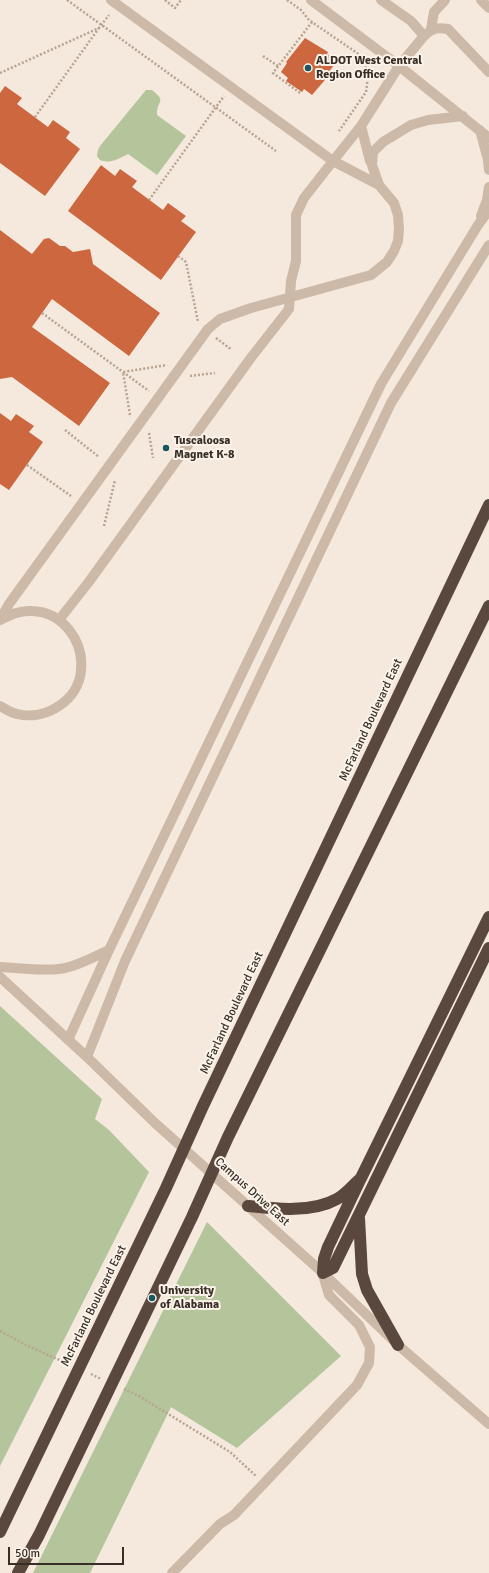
<!DOCTYPE html>
<style>
body{margin:0}
#map{position:relative;width:489px;height:1573px;overflow:hidden;background:#f4e9dc;font-family:Signika,sans-serif}
canvas{display:block}
.scale{position:absolute;left:8px;top:1547px;width:116px;height:18px;box-sizing:border-box;border:2px solid #382e28;border-top:0;padding-left:5px;font-size:12px;line-height:14px;white-space:nowrap;color:#382e28;-webkit-text-stroke:3px #fbf3e9;paint-order:stroke}
</style>
<div id="map">
<canvas width="489" height="1573"></canvas>
<div class="scale">50 m</div>
</div>
<script>
const context = document.querySelector('canvas').getContext('2d');
context.lineJoin = 'round';
function paint(path, color) { context.fillStyle = color; context.fill(path, 'evenodd'); }
function strokePath(path, color, width, dash) { context.strokeStyle = color; context.lineWidth = width; context.lineCap = dash ? 'butt' : 'round'; context.setLineDash(dash || []); context.stroke(path); }
function drawText(font, color, halo, rows, align = 'center') {
  context.font = font + ' Signika,sans-serif'; context.lineWidth = 4; context.setLineDash([]); context.textBaseline = 'middle'; context.strokeStyle = halo; context.fillStyle = color; for (const [text, x, y, turn = 0] of rows) {
    context.save(); context.translate(x, y); context.rotate((+turn || 0) * Math.PI / 180); context.textAlign = isNaN(turn) ? turn : align; if (halo) context.strokeText(text, 0, 0); context.fillText(text, 0, 0); context.restore();
  }
}
const green = new Path2D(`
 M 146,90 L 152,90 C 168,103 156,100 157,115 L 186,136 L 157,175 L 128,154 C 118,159 111,164 100,160 L 97,156 L 98,150 L 100,146 Z
 M 0,1006 L 102,1099 L 95,1119 L 109,1130 L 149,1172 L 0,1466 Z
 M 207,1222 L 341,1356 L 237,1448 L 171,1407 L 90,1573 L 33,1573 Z`);
const building = new Path2D(`
 M 305,38 L 328,52 L 327,54 L 337,61 L 328,73 L 330,74 L 312,95 L 304,89 L 302,92 L 286,81 L 288,78 L 281,72 L 287,63 L 286,62 Z
 M 5,86 L 22,98 L 17,104 L 48,127 L 53,120 L 70,132 L 66,138 L 80,149 L 45,196 L 0,163 L 0,93 Z
 M 101,165 L 115,176 L 120,169 L 137,181 L 132,187 L 163,210 L 168,203 L 186,216 L 181,221 L 196,232 L 161,280 L 68,211 Z
 M 0,230 L 32,254 L 44,239 L 49,238 L 60,246 L 65,246 L 73,252 L 90,249 L 93,264 L 160,313 L 129,356 L 52,299 L 32,327 L 110,383 L 79,426 L 12,377 L 0,379 Z
 M 0,413 L 11,421 L 16,414 L 34,426 L 29,432 L 43,442 L 9,490 L 0,484 Z`);
const path = new Path2D(`
 M 67,0 L 276,151
 M 165,0 L 175,8 L 181,0
 M 287,0 L 301,10 L 309,20 L 357,53 L 365,65 L 368,77 L 366,92 L 339,131
 M 263,56 L 278,66
 M 0,73 L 99,28 L 109,15
 M 300,93 L 273,73 L 312,22
 M 35,117 L 99,28
 M 149,200 L 224,96
 M 178,256 L 186,262 L 198,322
 M 42,313 L 149,391
 M 216,338 L 232,350
 M 190,376 L 215,373
 M 130,415 L 123,372 L 167,365
 M 65,430 L 99,457
 M 149,433 L 153,458
 M 27,465 L 71,496
 M 104,526 L 115,480
 M 0,1331 L 26,1345 L 66,1363
 M 91,1374 L 101,1379
 M 124,1389 L 139,1396 L 230,1452 L 256,1476`);
const minor = new Path2D(`
 M 111,0 L 333,161 L 361,126 L 399,66 L 424,36 L 411,21 L 381,0
 M 311,0 L 399,66 L 489,138
 M 481,0 L 489,8
 M 431,29 L 434,12 L 445,0
 M 424,36 C 433,28 437,27 448,29 L 489,72
 M 361,126 L 370,161
 M 480,130 L 488,160 L 489,170
 M 379,185 L 372,165 L 373,152 L 383,142 L 411,125 L 428,120 L 463,116
 M 481,216 L 487,200 L 489,187
 M 0,620 L 9,604 L 208,329 L 220,319 L 251,308 L 371,275 L 387,262 L 394,251 L 398,241 L 399,229 L 398,215 L 394,203 L 379,185 L 333,161 L 304,198 L 296,215 L 296,261 L 291,281 L 289,309 L 250,359 L 88,583 L 59,620
 M 0,706 C 5,709 11,713 17,714 C 46,721 79,700 81,670 C 84,640 62,612 32,611 C 20,610 10,615 0,620
 M 0,967 C 20,968 39,971 59,969 C 76,967 93,957 109,950
 M 0,977 L 87,1057 L 155,1123 L 323,1273 L 398,1345 L 489,1424
 M 68,1040 L 109,950 L 381,384 L 478,225 L 489,210
 M 87,1057 L 125,961 L 391,403 L 489,245
 M 172,1573 L 220,1524 L 234,1515 L 357,1385 L 369,1363 L 370,1347 L 359,1325 L 329,1295 L 323,1275`);
const highway = new Path2D(`
 M 361,1178 L 328,1247 L 324,1259 L 323,1273 L 333,1268 L 489,948
 M 248,1206 C 276,1209 312,1213 337,1199 C 346,1194 353,1185 361,1178 L 489,917
 M 359,1218 L 362,1274 L 367,1290 L 398,1345
 M 0,1532 L 166,1188 L 203,1106 L 489,505
 M 18,1573 L 39,1535 L 192,1217 L 228,1137 L 489,606`);
const markers = [
 [308,68,4,"#1a565d"],
 [166,448,4,"#1a565d"],
 [152,1298,4,"#1a565d"]
];
const poiNames = [
 ["ALDOT West Central",316,61],
 ["Region Office",316,75],
 ["Tuscaloosa",174,441],
 ["Magnet K-8",174,455],
 ["University",160,1291],
 ["of Alabama",160,1305]
];
const streetNames = [
 ["McFarland Boulevard East",371,720,-65],
 ["McFarland Boulevard East",232,1013,-65],
 ["Campus Drive East",252,1192,42],
 ["McFarland Boulevard East",94,1306,-64]
];
paint(green, '#b4c49b');
paint(building, '#cd6740');
strokePath(path, '#b9a391', 2.5, [2, 2]);
strokePath(minor, '#cdb9a7', 10);
strokePath(highway, '#5a483e', 12);
for (const [x, y, r, color] of markers) { const dot = new Path2D(); dot.arc(x, y, r, 0, 2 * Math.PI); context.fillStyle = color; context.fill(dot); strokePath(dot, '#fbf3e9', 1.5); }
drawText('bold 12px', '#382e28', '#fbf3e9', poiNames, 'left');
drawText('12px', '#382e28', '#fbf3e9', streetNames);
</script>
